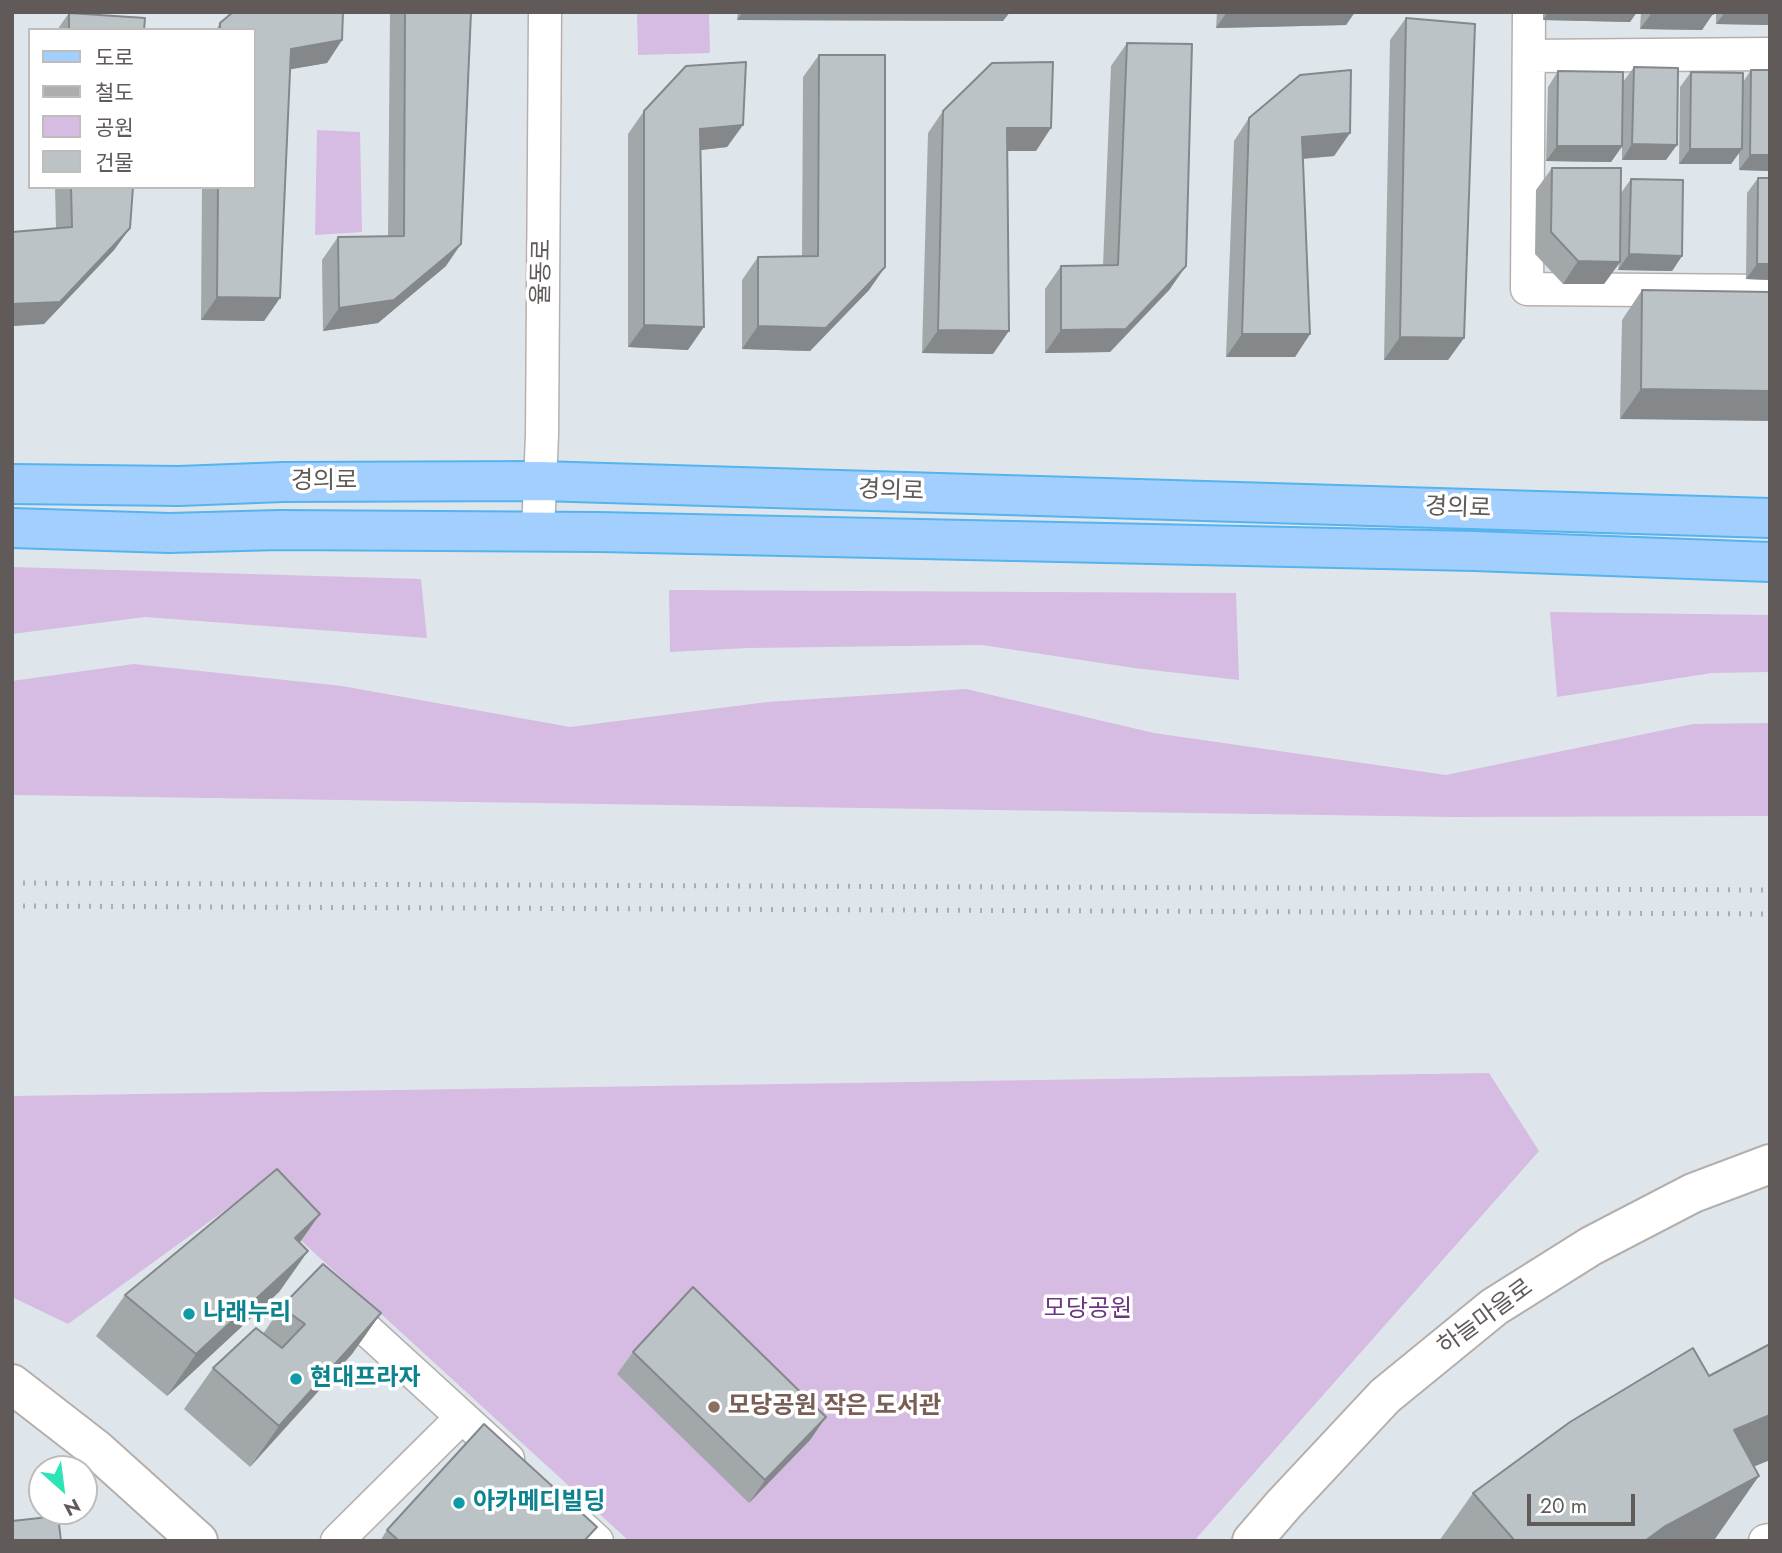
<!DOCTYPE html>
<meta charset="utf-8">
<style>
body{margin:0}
#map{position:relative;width:1782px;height:1553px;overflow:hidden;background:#dfe6eb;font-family:Jost,"Noto Sans KR",sans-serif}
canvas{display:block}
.frame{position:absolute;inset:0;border:14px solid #605a58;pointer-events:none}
.legend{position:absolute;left:28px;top:28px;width:228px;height:161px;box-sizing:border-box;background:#fff;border:2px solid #bfbdbc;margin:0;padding:9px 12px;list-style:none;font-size:21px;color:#605a58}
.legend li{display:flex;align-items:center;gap:14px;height:35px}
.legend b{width:35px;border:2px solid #bfbdbc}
.north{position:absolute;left:28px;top:1455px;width:70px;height:70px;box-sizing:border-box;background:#fff;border:2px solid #bfbdbc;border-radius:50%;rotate:152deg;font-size:19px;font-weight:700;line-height:28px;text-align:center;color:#605a58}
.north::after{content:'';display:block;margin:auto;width:24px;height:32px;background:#2be5b6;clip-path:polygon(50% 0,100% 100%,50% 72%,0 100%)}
.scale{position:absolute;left:1527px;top:1494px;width:108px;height:32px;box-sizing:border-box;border:4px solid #605a58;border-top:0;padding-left:9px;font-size:21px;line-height:24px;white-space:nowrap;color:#605a58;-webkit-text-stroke:5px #fff;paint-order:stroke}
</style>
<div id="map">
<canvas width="1782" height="1553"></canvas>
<div class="frame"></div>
<ul class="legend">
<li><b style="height:9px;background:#a2cffd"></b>도로</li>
<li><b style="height:9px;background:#aeadad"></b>철도</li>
<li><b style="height:19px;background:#d6bbe3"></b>공원</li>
<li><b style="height:19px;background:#bcc3c6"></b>건물</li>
</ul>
<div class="north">N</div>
<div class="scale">20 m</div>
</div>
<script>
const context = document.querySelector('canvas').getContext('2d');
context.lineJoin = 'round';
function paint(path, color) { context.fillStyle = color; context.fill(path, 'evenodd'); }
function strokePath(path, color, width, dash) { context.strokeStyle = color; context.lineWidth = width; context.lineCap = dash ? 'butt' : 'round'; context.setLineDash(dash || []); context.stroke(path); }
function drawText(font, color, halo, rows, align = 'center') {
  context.font = font + ' Jost,"Noto Sans KR",sans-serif'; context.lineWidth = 7; context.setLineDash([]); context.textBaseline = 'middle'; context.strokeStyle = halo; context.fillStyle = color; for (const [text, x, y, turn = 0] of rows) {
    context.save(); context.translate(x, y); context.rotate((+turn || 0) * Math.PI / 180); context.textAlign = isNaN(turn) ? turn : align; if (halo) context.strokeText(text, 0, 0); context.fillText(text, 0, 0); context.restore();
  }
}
const green = new Path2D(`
 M 637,12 L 709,12 L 710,53 L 638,55 Z
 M 317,130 L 360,132 L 362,232 L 315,235 Z
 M 12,567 L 421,579 L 427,638 L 145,617 L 12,634 Z
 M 669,590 L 1236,593 L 1239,680 L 1134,668 L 982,645 L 748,648 L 670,652 Z
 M 1550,612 L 1770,615 L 1770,672 L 1712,673 L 1557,697 Z
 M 134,664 L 342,686 L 570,727 L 767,702 L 966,689 L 1154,733 L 1446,775 L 1693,724 L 1770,723 L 1770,816 L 1454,817 L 12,795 L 12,681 Z
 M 1489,1073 L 1539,1151 L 1194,1541 L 629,1541 L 249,1193 L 68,1324 L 12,1297 L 12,1096 Z`);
const minor = new Path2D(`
 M 1529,12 L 1527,289 L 1770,291
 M 1529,56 L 1770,54
 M 538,531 L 542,435 L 545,12
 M 345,1310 L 508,1459
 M 559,1506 L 597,1541
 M 337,1541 L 462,1417
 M 1765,1541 L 1770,1540`);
const secondary = new Path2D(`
 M 12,1384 L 97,1450 L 198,1541
 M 1252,1541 L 1284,1504 L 1385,1396 L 1494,1307 L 1591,1246 L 1693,1193 L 1770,1164`);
const primary = new Path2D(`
 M 12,484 L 179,486 L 283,482 L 540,481 L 1770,518
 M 12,528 L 169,533 L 279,530 L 599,532 L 1474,551 L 1770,562`);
const rail = new Path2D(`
 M 12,883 L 1770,890
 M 12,906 L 1770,914`);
const wall = new Path2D(`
 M 390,12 L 471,12 L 446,266 L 378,323 L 323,331 L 322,260 L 338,237 L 388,236 Z
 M 738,12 L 1010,12 L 1003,21 L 737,20 Z
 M 1217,12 L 1355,12 L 1346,25 L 1216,28 Z
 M 1543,12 L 1637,12 L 1630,22 L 1543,20 Z
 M 1641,12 L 1713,12 L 1702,30 L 1640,29 Z
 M 1716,12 L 1770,12 L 1770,25 L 1716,24 Z
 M 69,13 L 144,30 L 57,30 Z
 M 1406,18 L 1464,338 L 1448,360 L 1384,360 L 1390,40 Z
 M 220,23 L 342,40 L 327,63 L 290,69 L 280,298 L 264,321 L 201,320 L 202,187 L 254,187 L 254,30 L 216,30 Z
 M 1127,43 L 1170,289 L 1110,352 L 1045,353 L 1045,289 L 1061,266 L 1103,266 L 1111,66 Z
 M 819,55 L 885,267 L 869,290 L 810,351 L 742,349 L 742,280 L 758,257 L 802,256 L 803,77 Z
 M 1634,67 L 1666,160 L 1622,160 L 1622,147 L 1611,162 L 1546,161 L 1548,87 L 1558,71 L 1623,82 Z
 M 1751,70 L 1770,70 L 1770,171 L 1739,170 L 1739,153 L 1731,164 L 1679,164 L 1680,87 L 1691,72 L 1743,82 Z
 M 644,111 L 743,125 L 727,147 L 700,150 L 688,350 L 628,347 L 628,134 Z
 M 943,111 L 1036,151 L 1008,151 L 993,354 L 922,353 L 928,133 Z
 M 1249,118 L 1350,133 L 1334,156 L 1303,159 L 1310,334 L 1295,357 L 1226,357 L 1234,141 Z
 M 1552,168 L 1621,193 L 1631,179 L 1682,256 L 1672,271 L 1618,270 L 1619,264 L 1604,284 L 1563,284 L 1535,254 L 1536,190 Z
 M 1758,178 L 1770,178 L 1770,280 L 1746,279 L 1747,193 Z
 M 55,187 L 133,187 L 130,228 L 114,250 L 44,324 L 12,326 L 12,232 L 56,229 Z
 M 1642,290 L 1770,292 L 1620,419 L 1622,320 Z
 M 300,1243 L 308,1251 L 279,1292 L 167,1396 L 96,1336 L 125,1295 Z
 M 281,1307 L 381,1313 L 352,1354 L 250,1467 L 184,1409 L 213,1368 L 263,1334 Z
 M 1770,1344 L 1770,1460 L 1754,1466 L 1715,1539 L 1711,1541 L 1439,1541 L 1473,1493 L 1709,1376 Z
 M 633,1352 L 826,1417 L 810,1440 L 749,1503 L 617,1374 Z
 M 387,1530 L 587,1541 L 380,1541 Z`);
const shadedWall = new Path2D(`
 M 743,12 L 1010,12 L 1003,21 L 737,20 Z
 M 1227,12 L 1355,12 L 1346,25 L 1216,28 Z
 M 1548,12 L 1637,12 L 1630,22 L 1543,20 Z
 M 1725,12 L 1770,12 L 1770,25 L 1716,24 Z
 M 1651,14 L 1713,14 L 1702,30 L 1640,29 Z
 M 342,40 L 327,63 L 275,72 L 291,49 Z
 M 743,125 L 727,147 L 684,152 L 700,129 Z
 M 1007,128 L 1051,128 L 1036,151 L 991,151 Z
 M 1350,133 L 1334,156 L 1286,160 L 1302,137 Z
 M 1632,144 L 1677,145 L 1666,160 L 1622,160 Z
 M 1557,146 L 1622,146 L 1611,162 L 1546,161 Z
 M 1690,149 L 1742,149 L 1731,164 L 1679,164 Z
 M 1750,155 L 1770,155 L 1770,171 L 1739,170 Z
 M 130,228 L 114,250 L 44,324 L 12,326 L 12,304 Z
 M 461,244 L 446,266 L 378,323 L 323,331 L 339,308 Z
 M 1629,254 L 1682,256 L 1672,271 L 1618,270 Z
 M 1578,261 L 1620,262 L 1604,284 L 1563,284 Z
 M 1757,264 L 1770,264 L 1770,280 L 1746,279 Z
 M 1186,266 L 1170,289 L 1110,352 L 1045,353 L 1061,330 Z
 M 885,267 L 869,290 L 810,351 L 742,349 L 758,326 Z
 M 217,297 L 280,298 L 264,321 L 201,320 Z
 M 644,325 L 704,327 L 688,350 L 628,347 Z
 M 938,330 L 1009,331 L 993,354 L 922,353 Z
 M 1242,334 L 1310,334 L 1295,357 L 1226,357 Z
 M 1400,337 L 1464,338 L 1448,360 L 1384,360 Z
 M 1641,389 L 1770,391 L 1770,421 L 1620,419 Z
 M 320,1214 L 291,1255 L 295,1238 Z
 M 308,1251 L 279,1292 L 167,1396 L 196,1354 Z
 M 381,1313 L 352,1354 L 250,1467 L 279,1426 Z
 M 1770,1415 L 1770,1460 L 1690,1493 L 1734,1430 Z
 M 826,1417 L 810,1440 L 749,1503 L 765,1480 Z
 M 1759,1476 L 1715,1539 L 1711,1541 L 1645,1541 L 1664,1527 Z`);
const building = new Path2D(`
 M 233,12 L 343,12 L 342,40 L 291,49 L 280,298 L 217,297 L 218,187 L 254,187 L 254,30 L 220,30 L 220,23 Z
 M 405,12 L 471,12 L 461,244 L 394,300 L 339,308 L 338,237 L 404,236 Z
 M 1651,12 L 1713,12 L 1713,14 L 1651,14 Z
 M 69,13 L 145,18 L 144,30 L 69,30 Z
 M 1406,18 L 1475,24 L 1464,338 L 1400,337 Z
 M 1127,43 L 1192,44 L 1186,266 L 1126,329 L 1061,330 L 1061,266 L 1118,265 Z
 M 819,55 L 885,55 L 885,267 L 826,328 L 758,326 L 758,257 L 818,256 Z
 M 746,62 L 743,125 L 700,129 L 704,327 L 644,325 L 644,111 L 686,66 Z
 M 1053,62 L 1051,128 L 1007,128 L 1009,331 L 938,330 L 943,111 L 992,63 Z
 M 1634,67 L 1678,68 L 1677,145 L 1632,144 Z
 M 1351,70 L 1350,133 L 1302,137 L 1310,334 L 1242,334 L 1249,118 L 1300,75 Z
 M 1751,70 L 1770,70 L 1770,155 L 1750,155 Z
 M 1558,71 L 1623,72 L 1622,146 L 1557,146 Z
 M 1691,72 L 1743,73 L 1742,149 L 1690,149 Z
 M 1552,168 L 1621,168 L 1620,262 L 1578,261 L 1551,232 Z
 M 1758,178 L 1770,178 L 1770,264 L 1757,264 Z
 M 1631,179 L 1683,180 L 1682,256 L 1629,254 Z
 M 71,187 L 133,187 L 130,228 L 60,302 L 12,304 L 12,232 L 72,227 Z
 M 1642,290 L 1770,292 L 1770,391 L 1641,389 Z
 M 277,1169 L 320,1214 L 295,1238 L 308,1251 L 196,1354 L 125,1295 Z
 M 323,1264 L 381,1313 L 279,1426 L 213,1368 L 256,1328 L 282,1348 L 305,1324 L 281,1307 Z
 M 693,1287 L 826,1417 L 765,1480 L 633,1352 Z
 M 1770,1344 L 1770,1415 L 1734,1430 L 1759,1476 L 1664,1527 L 1645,1541 L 1515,1541 L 1473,1493 L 1570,1422 L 1693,1348 L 1709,1376 Z
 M 484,1424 L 597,1527 L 584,1541 L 399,1541 L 387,1530 Z
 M 58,1516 L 61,1541 L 12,1541 L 12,1521 Z`);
const markers = [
 [189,1314,7,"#0f9aa8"],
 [296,1379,7,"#0f9aa8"],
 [714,1407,7,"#8d6e63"],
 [459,1503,7,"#0f9aa8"]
];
const streetNames = [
 ["율동로",543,272,-89],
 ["경의로",324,482],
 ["경의로",891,492,2],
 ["경의로",1458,509,2],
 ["하늘마을로",1486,1318,-36]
];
const parkNames = [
 ["모당공원",1088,1310]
];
const cultureNames = [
 ["나래누리",203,1314],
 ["현대프라자",310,1379],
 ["아카메디빌딩",473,1503]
];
const educationNames = [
 ["모당공원 작은 도서관",728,1407]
];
paint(green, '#d6bbe3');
strokePath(minor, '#b5b0ad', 35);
strokePath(secondary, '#b5afac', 42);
strokePath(primary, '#55b3ee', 42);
strokePath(minor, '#fff', 32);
strokePath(secondary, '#fff', 38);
strokePath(primary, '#a2cffd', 38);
strokePath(rail, '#aeadad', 5, [2, 9]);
paint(wall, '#a2a8aa');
paint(shadedWall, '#84888b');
paint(building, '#bcc3c6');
strokePath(building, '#84888b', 2);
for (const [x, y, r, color] of markers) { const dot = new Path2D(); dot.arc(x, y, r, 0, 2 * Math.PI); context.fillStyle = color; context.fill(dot); strokePath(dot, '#fff', 2.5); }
drawText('24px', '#605a58', '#fff', streetNames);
drawText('24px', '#6c3582', '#fff', parkNames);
drawText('bold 24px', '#0d838f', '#fff', cultureNames, 'left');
drawText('bold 24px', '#785e54', '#fff', educationNames, 'left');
</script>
